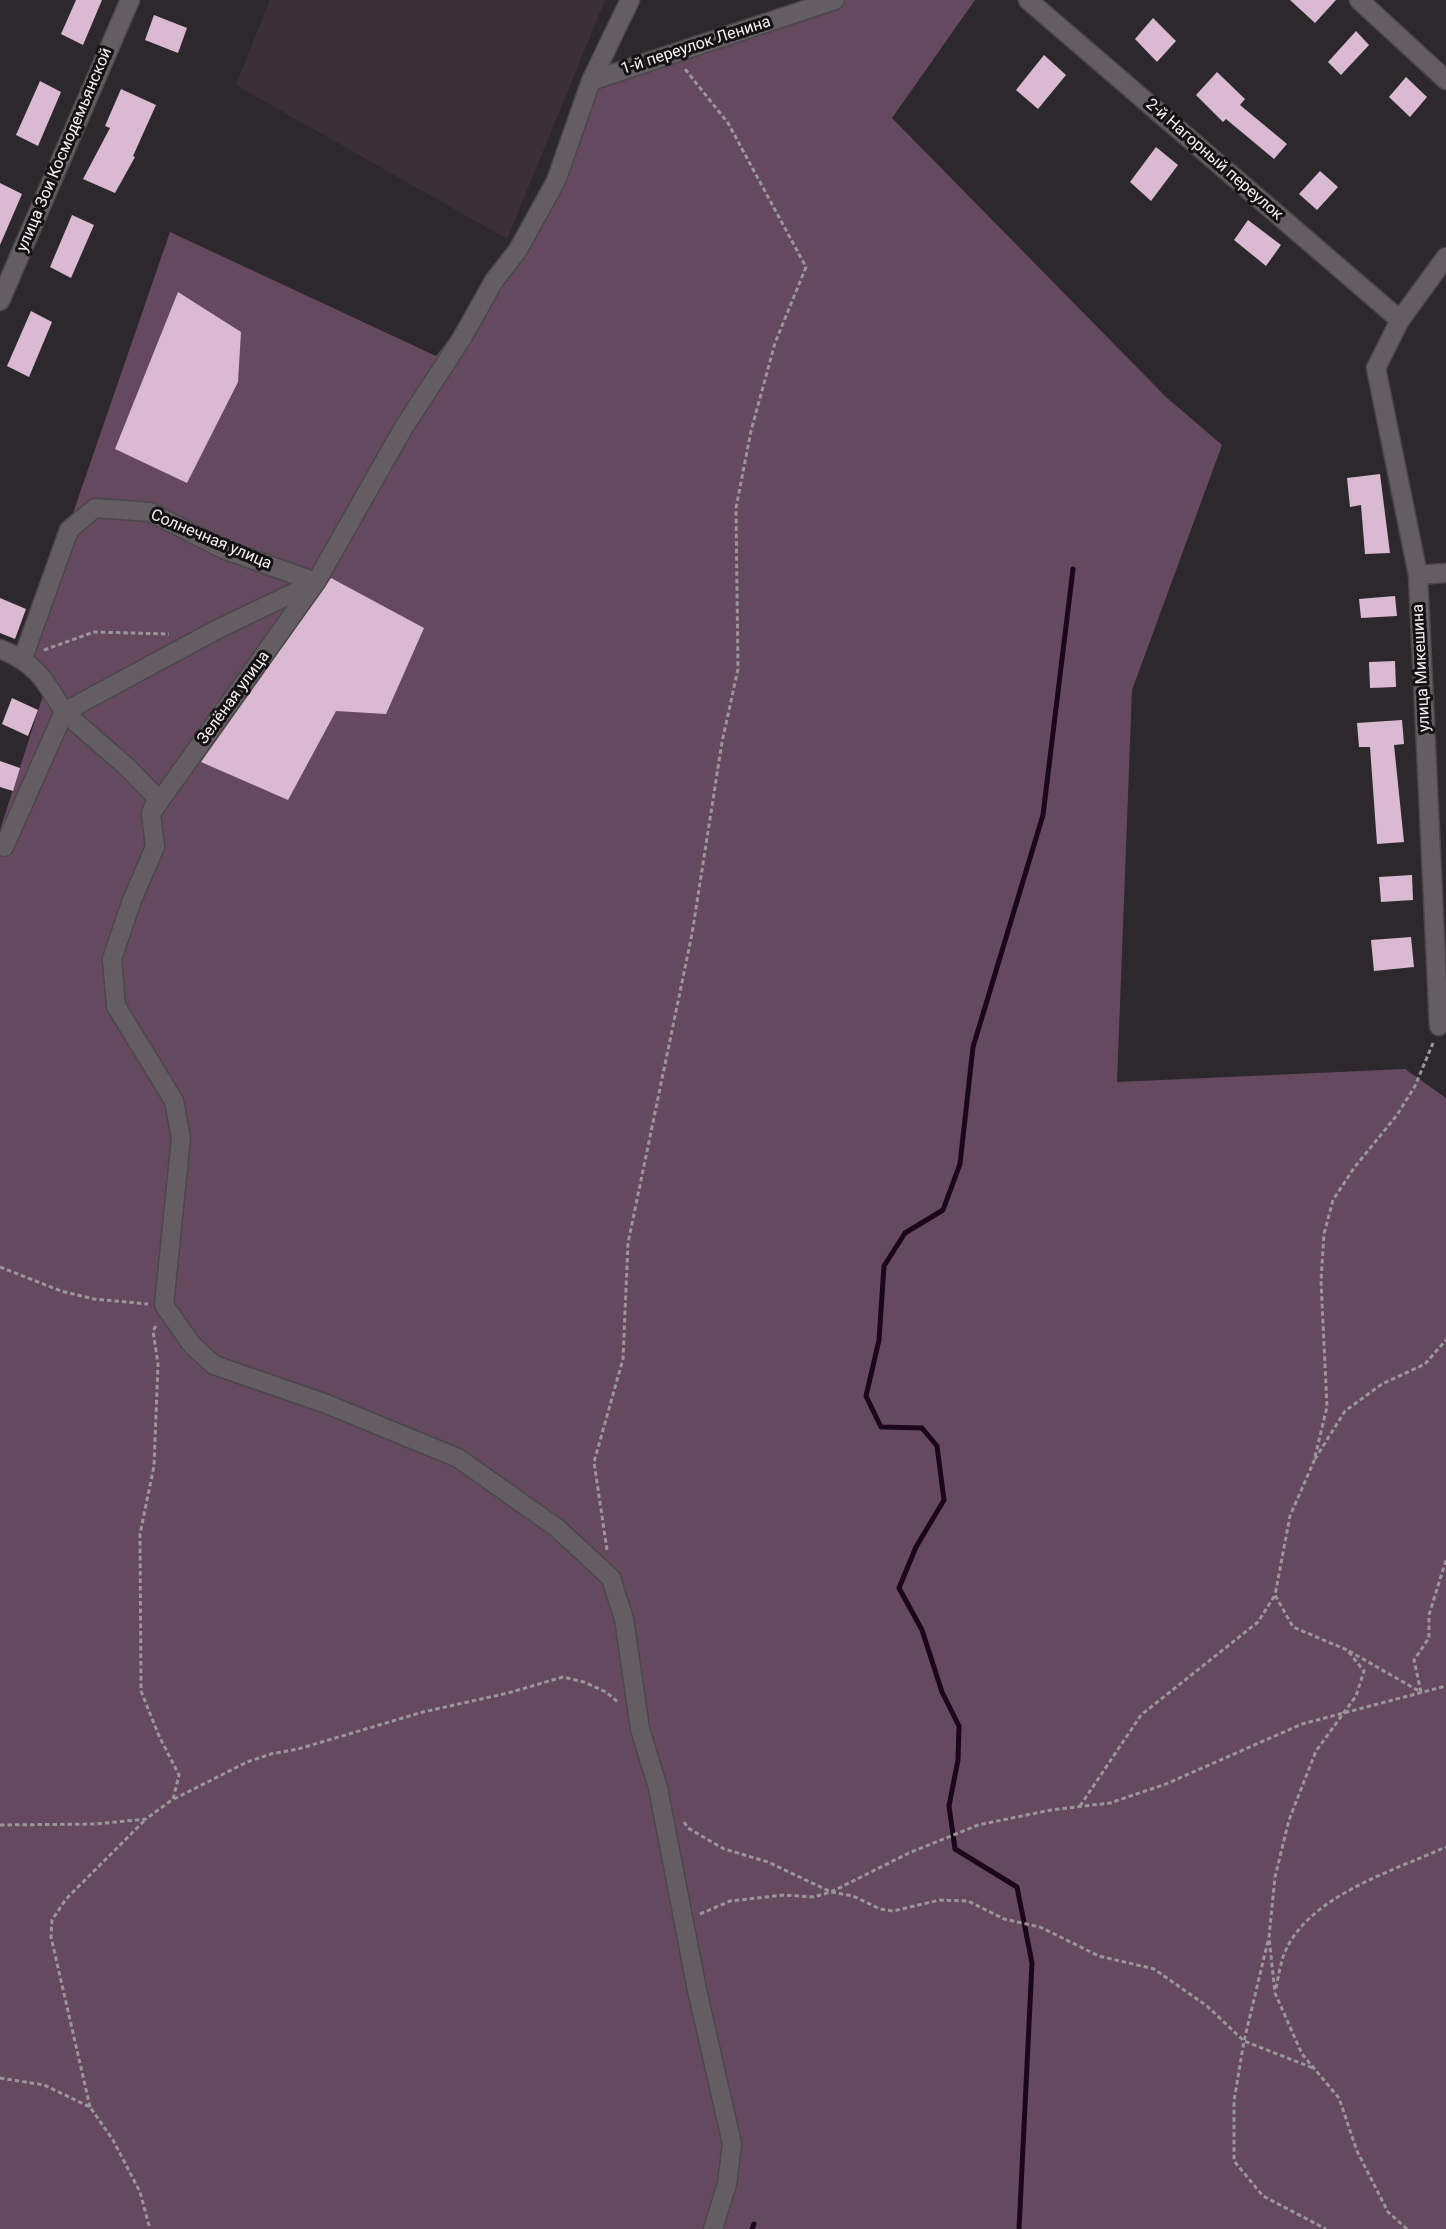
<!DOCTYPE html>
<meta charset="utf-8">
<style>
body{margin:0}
canvas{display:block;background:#2d282c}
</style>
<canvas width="1446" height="2229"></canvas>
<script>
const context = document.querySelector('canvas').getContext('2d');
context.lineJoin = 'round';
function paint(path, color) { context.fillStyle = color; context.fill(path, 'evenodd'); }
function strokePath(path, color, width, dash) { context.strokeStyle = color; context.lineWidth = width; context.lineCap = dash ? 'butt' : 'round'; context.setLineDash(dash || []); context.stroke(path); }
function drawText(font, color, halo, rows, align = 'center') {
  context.font = font + ' Roboto,sans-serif'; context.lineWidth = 6; context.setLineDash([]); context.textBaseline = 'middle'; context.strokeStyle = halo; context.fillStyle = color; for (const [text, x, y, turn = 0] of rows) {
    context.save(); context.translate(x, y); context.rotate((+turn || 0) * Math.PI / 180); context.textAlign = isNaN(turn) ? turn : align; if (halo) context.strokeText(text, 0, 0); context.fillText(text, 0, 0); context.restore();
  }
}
const built = new Path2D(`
 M 270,0 L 605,0 L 507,239 L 236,85 Z`);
const green = new Path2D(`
 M 835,0 L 975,0 L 892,118 L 1166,397 L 1222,445 L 1132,690 L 1117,1082 L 1405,1069 L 1446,1098 L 1446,2229 L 0,2229 L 0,830 L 47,683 L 23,658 L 170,232 L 436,356 L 518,250 L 591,81 Z`);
const stream = new Path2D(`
 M 752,2229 L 754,2224
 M 1019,2229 L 1032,1963 L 1017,1887 L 955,1849 L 949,1806 L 958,1760 L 959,1726 L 942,1692 L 922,1630 L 899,1588 L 916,1547 L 944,1500 L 937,1446 L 922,1428 L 881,1427 L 866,1396 L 879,1340 L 884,1266 L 905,1233 L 943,1210 L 960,1164 L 973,1047 L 1043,815 L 1073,569`);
const building = new Path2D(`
 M 76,0 L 102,0 L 83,45 L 61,34 Z
 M 1290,0 L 1336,0 L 1315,23 Z
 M 154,15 L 187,28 L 178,53 L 145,40 Z
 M 1153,18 L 1176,41 L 1157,62 L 1135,39 Z
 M 1356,31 L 1369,45 L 1341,75 L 1328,62 Z
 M 1044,55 L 1066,75 L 1038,109 L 1016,90 Z
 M 1217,72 L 1245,99 L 1240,105 L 1287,144 L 1274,159 L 1226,119 L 1223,122 L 1196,95 Z
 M 1406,77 L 1427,97 L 1410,117 L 1389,97 Z
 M 40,81 L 61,92 L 38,146 L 16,135 Z
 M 121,89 L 156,105 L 133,156 L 135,157 L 115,193 L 83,179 L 110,128 L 105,126 Z
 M 1156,147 L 1178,165 L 1151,201 L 1130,182 Z
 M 1320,171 L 1338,187 L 1317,210 L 1299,194 Z
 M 0,183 L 22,194 L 0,245 Z
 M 72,215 L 94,225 L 71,278 L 50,267 Z
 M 1248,220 L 1281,245 L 1266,266 L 1234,240 Z
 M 178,292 L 241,332 L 238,382 L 187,483 L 115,449 Z
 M 31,311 L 52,322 L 29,377 L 7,366 Z
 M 1380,474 L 1390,553 L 1365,554 L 1361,505 L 1350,507 L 1347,478 Z
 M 331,578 L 424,628 L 386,714 L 336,711 L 288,800 L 201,762 Z
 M 1395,596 L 1397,616 L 1361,618 L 1359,599 Z
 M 0,598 L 26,609 L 15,639 L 0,633 Z
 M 1395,661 L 1396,687 L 1370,688 L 1369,662 Z
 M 12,698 L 38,710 L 28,736 L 2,724 Z
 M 1402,720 L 1404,744 L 1394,745 L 1404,842 L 1377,844 L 1370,747 L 1359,747 L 1357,723 Z
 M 0,761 L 20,768 L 13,791 L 0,787 Z
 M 1412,875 L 1413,900 L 1381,902 L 1379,877 Z
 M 1411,937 L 1414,967 L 1374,971 L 1371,940 Z`);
const path = new Path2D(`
 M 44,650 L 94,632 L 169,634
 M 0,1267 L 61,1291 L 94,1299 L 148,1304
 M 1315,1459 L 1345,1411 L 1382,1384 L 1425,1364 L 1446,1340
 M 607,1550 L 594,1462 L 623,1359 L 628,1243 L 692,934 L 722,742 L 738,669 L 736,508 L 751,431 L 775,343 L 806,267 L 728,123 L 685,69
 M 1349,1651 L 1419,1691
 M 1421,1692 L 1414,1660 L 1429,1638 L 1429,1615 L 1446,1560
 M 174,1799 L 247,1762 L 271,1754 L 298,1749 L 423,1712 L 508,1693 L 563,1677 L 584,1682 L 606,1692 L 618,1702
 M 1080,1806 L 1141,1715 L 1258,1622 L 1275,1595
 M 684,1822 L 688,1828 L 724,1849 L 768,1862 L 831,1892 L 853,1896 L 880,1909 L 893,1911 L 940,1900 L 968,1901 L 1004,1919 L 1040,1927 L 1099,1956 L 1154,1969 L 1207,2006 L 1244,2041 L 1313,2068
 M 0,1825 L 96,1824 L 146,1819 L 173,1799 L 179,1775 L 159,1736 L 141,1691 L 140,1534 L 154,1466 L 158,1364 L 153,1331 L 157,1324
 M 700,1914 L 730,1901 L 784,1895 L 813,1897 L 831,1892 L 909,1853 L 978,1825 L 1051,1810 L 1110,1803 L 1166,1784 L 1302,1724 L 1446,1686
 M 1268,1941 L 1244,2041 L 1234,2101 L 1234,2161 L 1263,2196 L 1326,2229
 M 1276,1988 C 1278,1978 1280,1967 1283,1957 C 1304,1897 1393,1871 1446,1847
 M 0,2078 L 44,2085 L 90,2107 L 113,2140 L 140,2192 L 150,2229
 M 90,2107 L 51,1937 L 52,1920 L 66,1899 L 145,1820
 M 1407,2229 L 1388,2212 L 1357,2151 L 1339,2098 L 1302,2054 L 1275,1993 L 1269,1937 L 1275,1877 L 1289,1820 L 1316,1751 L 1356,1696 L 1364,1671 L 1347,1650 L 1293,1627 L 1275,1595 L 1290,1516 L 1314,1461 L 1327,1407 L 1321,1281 L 1324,1234 L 1333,1200 L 1354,1168 L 1397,1115 L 1415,1086 L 1433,1043`);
const minor = new Path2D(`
 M 630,0 L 591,81 L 556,181 L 518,250 L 494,281 L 462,338 L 404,427 L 316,582 L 216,630 L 64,712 L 128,768 L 157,798 L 151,813 L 155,847 L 132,900 L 112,959 L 116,1006 L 174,1101 L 181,1138 L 164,1305 L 192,1345 L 214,1365 L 324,1403 L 458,1458 L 557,1528 L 611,1578 L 624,1619 L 640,1729 L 658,1788 L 697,1990 L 732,2144 L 727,2184 L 713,2229
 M 1028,0 L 1400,320
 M 1359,0 L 1446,80
 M 591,81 L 835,0
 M 0,301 L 130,0
 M 1418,575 L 1446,573
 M 0,649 C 36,663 45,680 64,712 L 4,847
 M 23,658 L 69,530 L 95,508 L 150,512 L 223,549 L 316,582 L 154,809
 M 1439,1026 L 1418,575 L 1376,368 L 1400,320 L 1446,257`);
const streetNames = [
 ["1-й переулок Ленина",696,46,-18],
 ["улица Зои Космодемьянской",65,150,-67],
 ["2-й Нагорный переулок",1214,160,41],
 ["Солнечная улица",211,540,23],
 ["улица Микешина",1422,668,-93],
 ["Зелёная улица",234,698,-54]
];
paint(built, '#3b3038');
paint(green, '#65495f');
strokePath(stream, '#1c0619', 5);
paint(building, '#dab9d2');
strokePath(minor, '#4b474a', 21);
strokePath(path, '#9a9699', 3, [4.5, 3]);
strokePath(minor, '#645e63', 18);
drawText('16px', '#f4f1f3', '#141213', streetNames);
</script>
